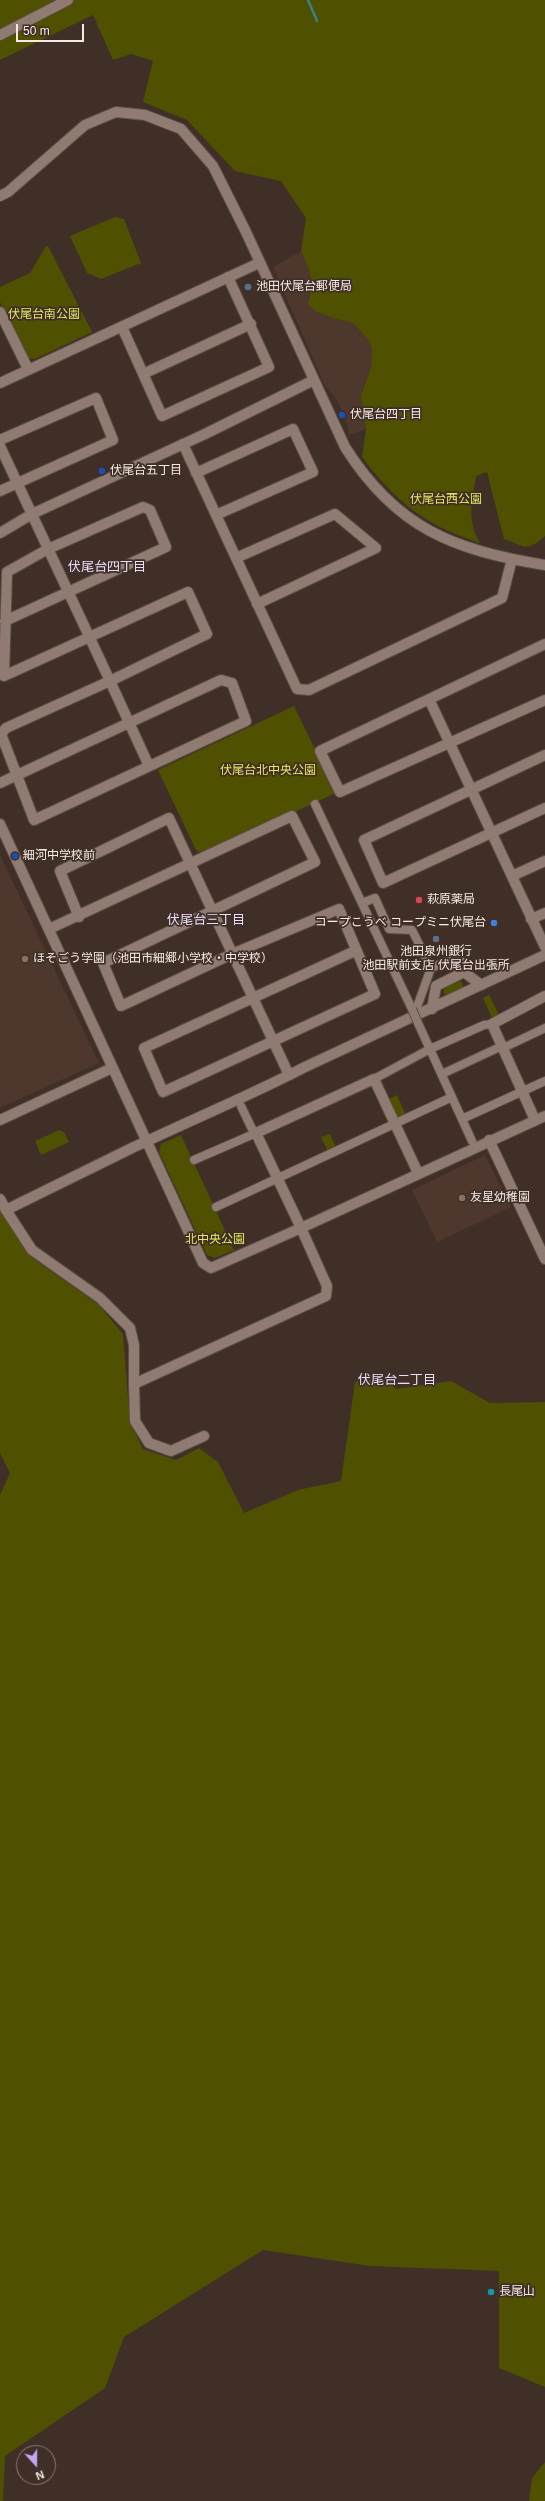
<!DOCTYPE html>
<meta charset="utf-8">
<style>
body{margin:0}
#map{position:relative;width:545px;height:2501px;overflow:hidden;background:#402f27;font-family:Helvetica,sans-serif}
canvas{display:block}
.north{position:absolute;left:16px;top:2445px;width:40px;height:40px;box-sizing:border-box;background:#402f27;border:1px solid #887973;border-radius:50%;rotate:159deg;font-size:11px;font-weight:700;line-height:16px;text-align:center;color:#f5e9e4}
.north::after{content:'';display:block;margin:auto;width:14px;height:18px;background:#c3a7f2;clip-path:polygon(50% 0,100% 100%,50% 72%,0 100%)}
.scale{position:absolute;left:16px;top:24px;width:68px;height:18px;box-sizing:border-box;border:2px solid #f5e9e4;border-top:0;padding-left:5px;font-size:12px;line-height:14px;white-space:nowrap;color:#f5e9e4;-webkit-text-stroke:3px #402f27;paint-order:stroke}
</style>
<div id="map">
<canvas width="545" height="2501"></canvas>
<div class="north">N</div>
<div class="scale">50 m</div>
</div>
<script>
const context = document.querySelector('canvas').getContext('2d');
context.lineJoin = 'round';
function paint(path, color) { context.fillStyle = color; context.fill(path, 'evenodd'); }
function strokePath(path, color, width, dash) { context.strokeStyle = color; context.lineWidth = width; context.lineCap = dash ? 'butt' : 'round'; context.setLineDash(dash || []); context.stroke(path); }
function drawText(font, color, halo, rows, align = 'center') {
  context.font = font + ' Helvetica,"Noto Sans JP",sans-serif'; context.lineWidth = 3.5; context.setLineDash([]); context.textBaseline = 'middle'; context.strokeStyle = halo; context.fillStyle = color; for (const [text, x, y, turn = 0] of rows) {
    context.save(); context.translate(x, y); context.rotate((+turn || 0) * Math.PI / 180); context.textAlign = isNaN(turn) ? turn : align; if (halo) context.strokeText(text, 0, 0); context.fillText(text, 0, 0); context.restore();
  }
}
const built = new Path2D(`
 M 301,251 L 310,272 L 311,288 L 308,300 L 315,311 L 353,323 L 367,338 L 372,349 L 371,367 L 361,396 L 366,429 L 349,435 L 346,420 L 337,400 L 325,386 L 273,267 Z
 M 0,855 L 99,1063 L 0,1108 Z
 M 485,1155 L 511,1207 L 437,1242 L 412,1190 Z`);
const green = new Path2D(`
 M 0,0 L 545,0 L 545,536 C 526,553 525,546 504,539 L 487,472 L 476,476 C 472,501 466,519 480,543 C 426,526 396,502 362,457 L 366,429 L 361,396 L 371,367 L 372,349 L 367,338 L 353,323 L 333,318 L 315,311 L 308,304 L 311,288 L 310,272 L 301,251 L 306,218 L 281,181 L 235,171 L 187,120 L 143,102 L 153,61 L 131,54 L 113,60 L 93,15 L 0,60 Z
 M 115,217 L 124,219 L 141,263 L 101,279 L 87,273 L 70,236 Z
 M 46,246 L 48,246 L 92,332 L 35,359 L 27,358 L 0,302 L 0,287 L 30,273 Z
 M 294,706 L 336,793 L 203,854 L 196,850 L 158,770 Z
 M 458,981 L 462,982 L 463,988 L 448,995 L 444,994 L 444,987 Z
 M 489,995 L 499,1015 L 492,1018 L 483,998 Z
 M 397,1095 L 406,1116 L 399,1119 L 389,1099 Z
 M 59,1130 L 64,1132 L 69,1142 L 41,1155 L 35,1141 Z
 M 330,1134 L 336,1148 L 328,1152 L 321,1137 Z
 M 181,1135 L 234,1250 L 215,1258 L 207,1255 L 159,1152 L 161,1144 Z
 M 0,1210 L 31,1257 L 99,1305 L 123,1334 L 130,1423 L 143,1449 L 176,1460 L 199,1448 L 218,1462 L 244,1513 L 298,1490 L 341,1481 L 355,1382 L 381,1372 L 396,1389 L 451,1381 L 490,1403 L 545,1402 L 545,2387 L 499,2368 L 499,2271 L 370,2266 L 263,2250 L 124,2337 L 105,2388 L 5,2456 L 3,2501 L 0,2501 L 0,1495 L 10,1473 L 0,1453 Z
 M 545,2462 L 545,2501 L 529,2501 L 532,2478 Z`);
const stream = new Path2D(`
 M 308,0 L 317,21`);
const pedestrian = new Path2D(`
 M 315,804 L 412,1009
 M 362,903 L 375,898 L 389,929 L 412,930 L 431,968 L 417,1007
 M 431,968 L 455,958 L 467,964
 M 418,1023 L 472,1141
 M 503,1048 L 545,1028
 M 442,1074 L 502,1046
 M 374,1079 L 430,1049 L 484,1025 L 492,1024
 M 241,1106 L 252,1129 L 256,1133
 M 462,1119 L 545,1081
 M 194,1160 L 256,1133
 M 216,1207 L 452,1097`);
const minor = new Path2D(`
 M 0,312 L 28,369
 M 122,327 L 162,416 L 269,367 L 228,277
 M 143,374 L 251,324
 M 0,440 L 96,398 L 113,440 L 0,491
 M 183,444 L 297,689 L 309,690 L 502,598 L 512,559
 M 196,473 L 293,429 L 313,472 L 216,515
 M 236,558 L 335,514 L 376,548 L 257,604
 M 5,621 L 166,547 L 150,510 L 143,507 L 48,549 L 7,572 L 4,676 L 188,592 L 207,634 L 110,681
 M 545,644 L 320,751 L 340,792 L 545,700
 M 429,699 L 545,947
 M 545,755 L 364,840 L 383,883 L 545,808
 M 0,783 L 15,776 L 221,680 L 232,683 L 246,721 L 34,820 L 1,734 L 6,728 L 110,681 L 149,766
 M 512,876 L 545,861
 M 79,917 L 60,871 L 169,818 L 289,1075
 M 531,919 L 545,913
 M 49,929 L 292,816 L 315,862 L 103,963 L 121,1006 L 232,954 L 339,909 L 375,994 L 163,1092 L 144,1048 L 355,951
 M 432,1009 L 436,986 L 464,972 L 481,985
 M 0,1120 L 112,1068
 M 535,1120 L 492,1024 L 545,996
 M 489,1140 L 545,1259
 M 418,1173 L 374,1079 L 256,1133 L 301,1228 L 545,1116
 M 0,1199 L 6,1210
 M 134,1384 L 135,1421 L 149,1443 L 171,1451 L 204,1436`);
const tertiary = new Path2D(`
 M 0,35 L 68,0
 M 0,196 L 8,192 L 85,125 L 116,112 L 145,115 L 181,129 L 213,166 L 246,232 L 345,447 C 396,528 453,550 545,565
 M 0,383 L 259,263
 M 0,446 L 110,681
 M 0,533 L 32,514 L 205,434 L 314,380
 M 0,824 L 203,1263 L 211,1268 L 301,1228 L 327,1286 L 326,1296 L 134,1384 L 134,1345 L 130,1328 L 100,1298 L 32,1250 L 6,1210 L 134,1147 L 145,1142 C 198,1117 253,1094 305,1067 L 545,955`);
const pedestrianBridge = new Path2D(`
 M 412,1009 L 418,1023`);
const markers = [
 [248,287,4,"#5c6f8a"],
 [342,415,4,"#1a4fb4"],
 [102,471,4,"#1a4fb4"],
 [15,856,4,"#1a4fb4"],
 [419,900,4,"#e0444e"],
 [494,923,4,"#3f7fe0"],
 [436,939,4,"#5c6f8a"],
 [25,959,4,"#8d6e63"],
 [462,1198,4,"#8d6e63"],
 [491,2292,4,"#0f9aa8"]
];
const poiNames = [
 ["池田伏尾台郵便局",256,287],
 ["伏尾台四丁目",350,415],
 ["伏尾台五丁目",110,471],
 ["細河中学校前",23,856],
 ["萩原薬局",427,900],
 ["コープこうべ コープミニ伏尾台",486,923,"right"],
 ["池田泉州銀行",436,952,"center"],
 ["池田駅前支店 伏尾台出張所",436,966,"center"],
 ["ほそごう学園（池田市細郷小学校・中学校）",33,959],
 ["友星幼稚園",470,1198],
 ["長尾山",499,2292]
];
const parkNames = [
 ["伏尾台南公園",44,315],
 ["伏尾台⻄公園",446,500],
 ["伏尾台北中央公園",268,771],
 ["北中央公園",215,1240]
];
const neighbourhoodNames = [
 ["伏尾台四丁目",107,567],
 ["伏尾台三丁目",206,920],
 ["伏尾台二丁目",397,1380]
];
paint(built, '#4e372d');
paint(green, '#4f5000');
strokePath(stream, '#36848a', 2.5);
strokePath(pedestrian, '#5c4e47', 10);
strokePath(minor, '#5c4e47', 12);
strokePath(tertiary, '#5c4e47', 12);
strokePath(pedestrian, '#907b72', 8);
strokePath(minor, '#907b72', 10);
strokePath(tertiary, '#907b72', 10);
strokePath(pedestrianBridge, '#5c4e47', 10, []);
strokePath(pedestrianBridge, '#907b72', 8);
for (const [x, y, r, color] of markers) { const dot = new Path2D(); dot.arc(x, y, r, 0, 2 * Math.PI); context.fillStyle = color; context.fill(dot); strokePath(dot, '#402f27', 1.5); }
drawText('12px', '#f5e9e4', '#402f27', poiNames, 'left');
drawText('12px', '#e4e760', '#402f27', parkNames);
drawText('13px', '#e8defb', '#402f27', neighbourhoodNames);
</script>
